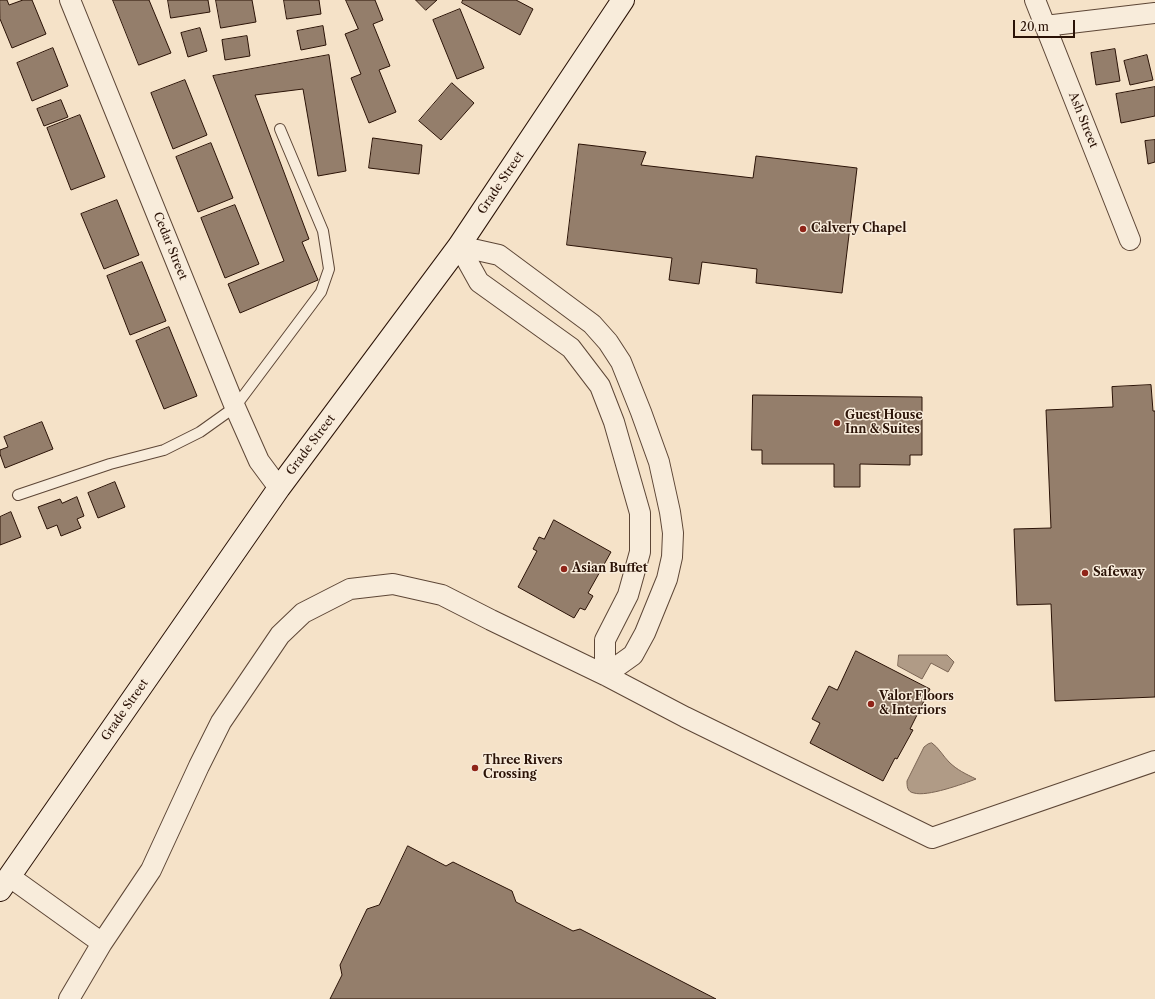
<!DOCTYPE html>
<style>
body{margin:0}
#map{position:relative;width:1155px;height:999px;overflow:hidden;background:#f5e2c8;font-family:"Libre Caslon Text",serif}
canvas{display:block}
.scale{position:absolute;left:1013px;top:20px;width:62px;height:18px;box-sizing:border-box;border:2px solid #2a1206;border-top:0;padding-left:5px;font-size:12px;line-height:14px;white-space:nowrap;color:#2a1206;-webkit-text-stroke:3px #f8ecdb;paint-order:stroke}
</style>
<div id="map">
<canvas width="1155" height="999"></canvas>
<div class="scale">20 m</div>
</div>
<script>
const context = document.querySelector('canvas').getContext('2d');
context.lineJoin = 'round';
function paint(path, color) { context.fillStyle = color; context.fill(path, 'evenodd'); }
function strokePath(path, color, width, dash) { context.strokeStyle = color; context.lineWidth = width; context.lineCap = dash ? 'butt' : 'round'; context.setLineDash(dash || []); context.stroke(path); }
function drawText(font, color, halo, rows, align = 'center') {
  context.font = font + ' "Libre Caslon Text",serif'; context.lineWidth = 3; context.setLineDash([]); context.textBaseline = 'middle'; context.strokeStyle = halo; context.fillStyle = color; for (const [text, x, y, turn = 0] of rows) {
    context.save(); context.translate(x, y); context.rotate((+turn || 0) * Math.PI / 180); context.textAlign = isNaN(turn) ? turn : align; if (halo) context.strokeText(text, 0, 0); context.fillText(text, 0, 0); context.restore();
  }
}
const water = new Path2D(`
 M 899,655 L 947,655 L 954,662 L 948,672 L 931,663 L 922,679 L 898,666 Z
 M 932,743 C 939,748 943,756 949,762 C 957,770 966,774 976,779 C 963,784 927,797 914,793 C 907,792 907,786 907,781 L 924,747 L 928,744 Z`);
const building = new Path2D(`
 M 0,0 L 7,0 L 9,5 L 23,0 L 32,0 L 46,34 L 12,48 L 0,19 Z
 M 113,0 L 149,0 L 171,53 L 139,65 Z
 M 168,0 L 208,0 L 210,12 L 171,18 Z
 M 216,0 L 252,0 L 256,22 L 221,28 Z
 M 284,0 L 319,0 L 321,14 L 287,19 Z
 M 346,0 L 375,0 L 383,20 L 373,24 L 390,66 L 379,70 L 396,112 L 369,123 L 351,78 L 361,74 L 345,34 L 358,29 Z
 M 416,0 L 437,0 L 426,10 Z
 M 463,0 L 516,0 L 533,9 L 520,35 L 462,3 Z
 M 460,9 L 484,68 L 457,79 L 433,20 Z
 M 323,26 L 326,45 L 301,50 L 297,31 Z
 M 200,28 L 207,51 L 188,57 L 181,33 Z
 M 247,36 L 250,56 L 225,60 L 222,40 Z
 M 53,48 L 68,86 L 32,101 L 17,63 Z
 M 1115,49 L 1120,81 L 1096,85 L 1091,53 Z
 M 329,55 L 346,171 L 318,176 L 303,89 L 255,95 L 309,239 L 302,242 L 318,280 L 240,313 L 228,284 L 284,261 L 213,76 Z
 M 1147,55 L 1153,80 L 1130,85 L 1124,61 Z
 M 185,80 L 207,135 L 173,149 L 151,93 Z
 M 452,83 L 474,103 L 441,140 L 419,121 Z
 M 1155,87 L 1155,116 L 1121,123 L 1116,94 Z
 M 61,100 L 68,117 L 44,126 L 37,109 Z
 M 80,115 L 105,177 L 71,190 L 47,128 Z
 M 373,138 L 422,145 L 419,174 L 369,168 Z
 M 1155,140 L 1155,162 L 1148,164 L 1145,141 Z
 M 211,143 L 233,198 L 198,212 L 176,157 Z
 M 579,144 L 646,152 L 641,165 L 753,178 L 756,156 L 857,168 L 842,293 L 756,283 L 757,269 L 702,262 L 699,284 L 669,280 L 672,258 L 567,245 Z
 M 117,200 L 139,255 L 104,269 L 81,214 Z
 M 235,205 L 259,264 L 225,278 L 201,218 Z
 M 142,262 L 166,321 L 130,335 L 107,276 Z
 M 169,327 L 197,396 L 164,409 L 136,341 Z
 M 1151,385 L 1153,411 L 1155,411 L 1155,697 L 1055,701 L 1051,604 L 1017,605 L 1014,529 L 1051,528 L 1046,410 L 1113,407 L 1112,387 Z
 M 753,395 L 922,397 L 922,455 L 910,455 L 910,465 L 860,464 L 860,487 L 834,487 L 834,464 L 762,464 L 762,450 L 752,450 Z
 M 42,422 L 53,449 L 5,468 L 0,454 L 0,450 L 8,447 L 4,437 Z
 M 115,482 L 125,507 L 98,518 L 88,493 Z
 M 77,497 L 84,516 L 77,519 L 81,528 L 61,536 L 57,525 L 47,529 L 38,507 L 60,499 L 62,503 Z
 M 11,512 L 21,537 L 0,545 L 0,517 Z
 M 554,520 L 611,552 L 588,593 L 593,596 L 585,610 L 580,608 L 574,618 L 518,587 L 537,551 L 533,549 L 539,537 L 544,539 Z
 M 856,651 L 930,689 L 910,729 L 913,730 L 897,759 L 895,758 L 883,781 L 810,743 L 820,723 L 812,719 L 829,686 L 837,690 Z
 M 408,846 L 446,866 L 453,862 L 512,891 L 516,902 L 573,931 L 580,929 L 716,999 L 330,999 L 342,975 L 340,965 L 367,909 L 379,905 Z`);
const service = new Path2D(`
 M 18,495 L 110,464 L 164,450 L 200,432 L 235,407 L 321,292 L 329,269 L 323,231 L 280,129`);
const minor = new Path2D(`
 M 70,0 L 235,407 L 259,461 L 279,488
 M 1035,0 L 1130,240
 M 1045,26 L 1155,13
 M 459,246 L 499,255 L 592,324 L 608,342 L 621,362 L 641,412 L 659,462 L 670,512 L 673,533 L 672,557 L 667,579 L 645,633 L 633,655 L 605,675
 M 459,246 L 479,282 L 571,348 L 600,386 L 614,422 L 640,513 L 640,552 L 628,595 L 605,640 L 605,675
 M 10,877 L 102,943
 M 69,999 L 102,943 L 151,870 L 199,766 L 221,722 L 280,635 L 303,613 L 350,589 L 393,584 L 442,595 L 491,620 L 605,675 L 685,717 L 932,838 L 1155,761`);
const secondary = new Path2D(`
 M 0,890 L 279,488 L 459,246 L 623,0`);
const markers = [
 [803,229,4,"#8f2418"],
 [837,423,4,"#8f2418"],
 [564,569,4,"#8f2418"],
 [1085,573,4,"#8f2418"],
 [871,704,4,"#8f2418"],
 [475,768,4,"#8f2418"]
];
const streetNames = [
 ["Ash Street",1083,120,68],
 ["Grade Street",501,183,-56],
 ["Cedar Street",170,246,68],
 ["Grade Street",311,445,-53],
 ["Grade Street",125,710,-55]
];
const poiNames = [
 ["Calvery Chapel",811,229],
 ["Guest House",845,416],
 ["Inn & Suites",845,430],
 ["Asian Buffet",572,569],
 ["Safeway",1093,573],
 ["Valor Floors",879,697],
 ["& Interiors",879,711],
 ["Three Rivers",483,761],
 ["Crossing",483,775]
];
paint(water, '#b09b86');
strokePath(water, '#7a6453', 1);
paint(building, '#947e6b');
strokePath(building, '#2a1206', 1);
strokePath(service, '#5d4636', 12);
strokePath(minor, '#5d4636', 22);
strokePath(secondary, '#2a1206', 24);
strokePath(service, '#f8ecdb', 10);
strokePath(minor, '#f8ecdb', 20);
strokePath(secondary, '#f8ecdb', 22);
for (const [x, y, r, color] of markers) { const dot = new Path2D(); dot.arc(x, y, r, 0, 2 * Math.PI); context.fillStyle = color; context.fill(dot); strokePath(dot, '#f8ecdb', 1.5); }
drawText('12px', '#2a1206', '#f8ecdb', streetNames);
drawText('bold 12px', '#2a1206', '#f8ecdb', poiNames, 'left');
</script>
